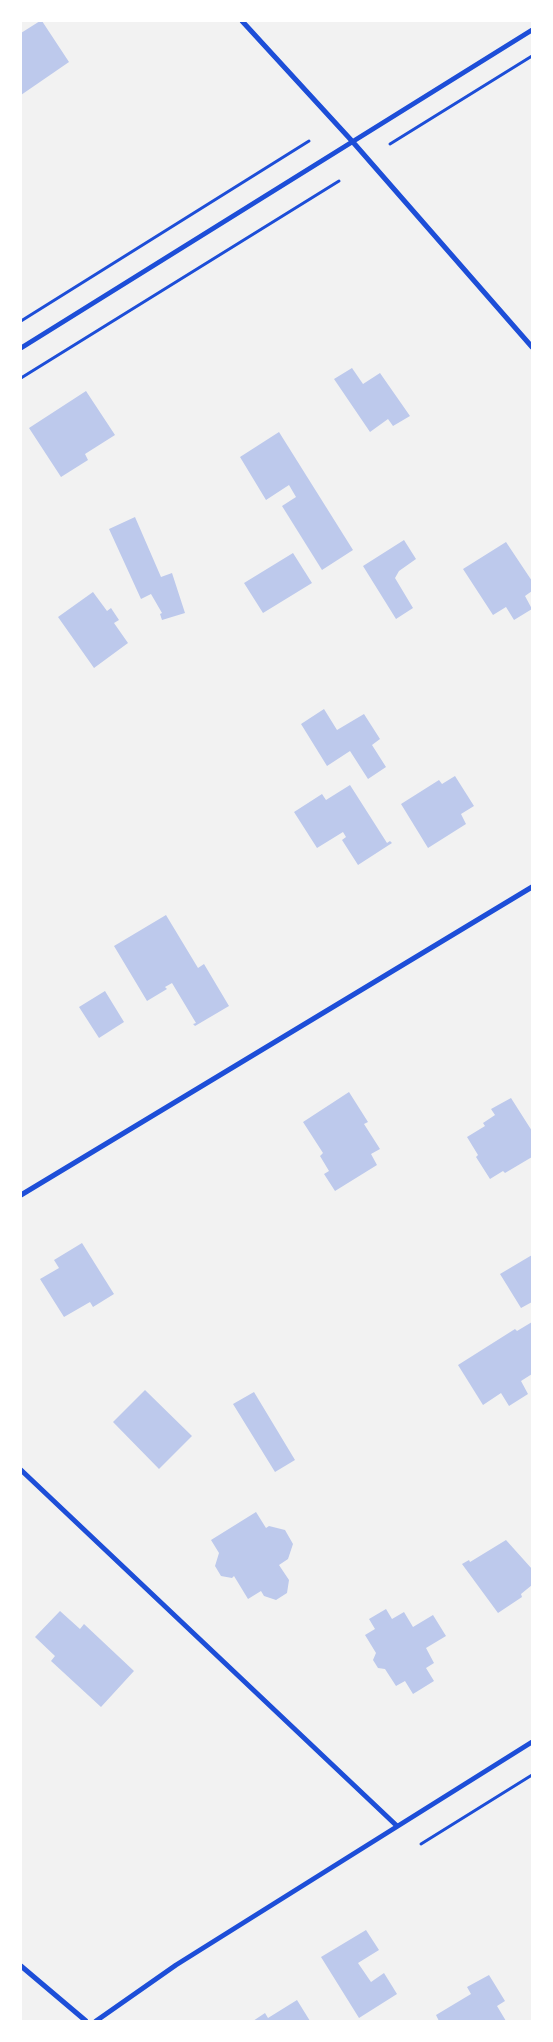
<!DOCTYPE html>
<style>
body{margin:0}
#map{position:relative;width:553px;height:2042px;overflow:hidden;background:#f2f2f2;font-family:"Asap Condensed",sans-serif}
canvas{display:block}
.frame{position:absolute;inset:0;border:22px solid #fff;pointer-events:none}
</style>
<div id="map">
<canvas width="553" height="2042"></canvas>
<div class="frame"></div>
</div>
<script>
const context = document.querySelector('canvas').getContext('2d');
context.lineJoin = 'round';
function paint(path, color) { context.fillStyle = color; context.fill(path, 'evenodd'); }
function strokePath(path, color, width, dash) { context.strokeStyle = color; context.lineWidth = width; context.lineCap = dash ? 'butt' : 'round'; context.setLineDash(dash || []); context.stroke(path); }
const building = new Path2D(`
 M 40,21 L 42,21 L 69,62 L 21,95 L 21,33 Z
 M 352,368 L 363,384 L 380,373 L 410,416 L 393,426 L 388,419 L 370,432 L 334,379 Z
 M 86,391 L 115,435 L 85,454 L 88,460 L 61,477 L 29,428 Z
 M 279,432 L 353,550 L 322,570 L 282,506 L 296,497 L 289,485 L 266,500 L 240,457 Z
 M 135,517 L 161,577 L 172,573 L 185,613 L 162,620 L 160,614 L 162,613 L 151,594 L 141,599 L 109,529 Z
 M 404,540 L 416,559 L 399,571 L 395,578 L 413,608 L 396,619 L 363,566 Z
 M 506,542 L 532,581 L 532,591 L 525,596 L 532,609 L 514,620 L 506,607 L 493,615 L 463,569 Z
 M 293,553 L 312,583 L 263,613 L 244,583 Z
 M 93,592 L 107,611 L 111,608 L 119,620 L 114,623 L 128,643 L 94,668 L 58,617 Z
 M 324,709 L 337,730 L 364,714 L 380,739 L 372,745 L 386,767 L 368,779 L 350,751 L 327,766 L 301,724 Z
 M 455,776 L 474,806 L 461,814 L 466,824 L 428,848 L 401,804 L 439,780 L 442,784 Z
 M 350,785 L 387,843 L 390,841 L 392,843 L 358,865 L 342,840 L 346,837 L 343,832 L 317,848 L 294,812 L 322,794 L 326,800 Z
 M 166,915 L 198,968 L 204,964 L 229,1006 L 195,1026 L 193,1024 L 196,1023 L 172,983 L 165,987 L 167,989 L 147,1001 L 114,946 Z
 M 105,991 L 124,1022 L 99,1038 L 79,1007 Z
 M 349,1092 L 368,1122 L 364,1124 L 380,1149 L 371,1154 L 377,1165 L 335,1191 L 324,1174 L 329,1171 L 320,1156 L 323,1153 L 303,1122 Z
 M 511,1098 L 532,1131 L 532,1157 L 505,1173 L 503,1171 L 490,1179 L 476,1157 L 478,1155 L 467,1137 L 485,1126 L 483,1123 L 495,1115 L 491,1109 Z
 M 82,1243 L 114,1294 L 93,1307 L 90,1302 L 64,1317 L 40,1279 L 59,1268 L 54,1260 Z
 M 532,1255 L 532,1302 L 521,1308 L 500,1274 Z
 M 532,1322 L 532,1374 L 521,1381 L 528,1394 L 509,1406 L 501,1393 L 483,1405 L 458,1365 L 515,1329 L 517,1331 Z
 M 145,1390 L 192,1436 L 159,1469 L 113,1422 Z
 M 254,1392 L 295,1460 L 275,1472 L 233,1404 Z
 M 256,1512 L 266,1528 L 269,1526 L 285,1530 L 293,1544 L 288,1559 L 279,1565 L 289,1580 L 287,1593 L 276,1600 L 264,1596 L 261,1591 L 248,1599 L 234,1576 L 232,1578 L 221,1576 L 215,1566 L 219,1553 L 211,1540 Z
 M 506,1540 L 532,1569 L 532,1585 L 521,1594 L 522,1597 L 498,1613 L 462,1564 L 469,1560 L 470,1562 Z
 M 386,1609 L 392,1619 L 404,1612 L 413,1627 L 433,1615 L 446,1636 L 426,1648 L 434,1663 L 426,1668 L 434,1681 L 413,1694 L 405,1681 L 396,1686 L 385,1669 L 378,1668 L 373,1660 L 376,1653 L 365,1635 L 375,1629 L 369,1619 Z
 M 60,1611 L 80,1629 L 84,1624 L 134,1671 L 101,1707 L 51,1661 L 55,1656 L 35,1637 Z
 M 366,1930 L 379,1950 L 358,1963 L 371,1982 L 384,1973 L 397,1994 L 359,2018 L 321,1957 Z
 M 489,1975 L 505,2001 L 497,2006 L 506,2021 L 439,2021 L 436,2015 L 471,1994 L 467,1987 Z
 M 297,2000 L 310,2021 L 253,2021 L 265,2013 L 268,2018 Z`);
const path = new Path2D(`
 M 390,144 L 532,56
 M 21,321 L 309,141
 M 21,378 L 339,181
 M 421,1844 L 532,1775`);
const minor = new Path2D(`
 M 242,21 L 352,141 L 532,347
 M 21,348 L 532,30
 M 21,1195 L 532,887
 M 21,1470 L 397,1826
 M 21,1966 L 86,2021
 M 96,2021 L 176,1965 L 532,1742`);
paint(building, '#bdc9ec');
strokePath(path, '#1d4ed8', 3);
strokePath(minor, '#1d4ed8', 5);
</script>
